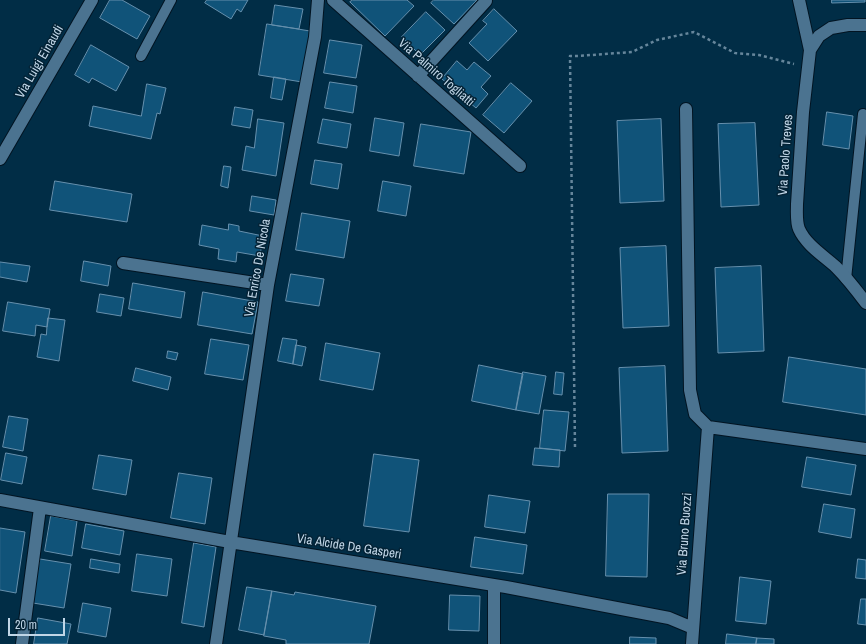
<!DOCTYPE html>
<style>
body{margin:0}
#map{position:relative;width:866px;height:644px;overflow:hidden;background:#012d46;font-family:"Archivo Narrow",sans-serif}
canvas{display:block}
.scale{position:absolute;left:8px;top:618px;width:57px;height:18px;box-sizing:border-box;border:2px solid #c1d6e7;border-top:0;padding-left:5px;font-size:12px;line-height:14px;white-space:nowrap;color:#c1d6e7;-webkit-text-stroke:3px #042336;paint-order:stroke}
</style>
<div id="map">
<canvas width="866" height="644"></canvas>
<div class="scale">20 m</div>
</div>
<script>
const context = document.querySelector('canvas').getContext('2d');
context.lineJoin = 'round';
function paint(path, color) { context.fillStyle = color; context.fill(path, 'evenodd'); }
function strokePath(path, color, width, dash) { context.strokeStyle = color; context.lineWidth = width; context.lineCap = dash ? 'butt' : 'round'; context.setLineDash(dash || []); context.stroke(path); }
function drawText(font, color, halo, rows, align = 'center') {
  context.font = font + ' "Archivo Narrow",sans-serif'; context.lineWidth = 3; context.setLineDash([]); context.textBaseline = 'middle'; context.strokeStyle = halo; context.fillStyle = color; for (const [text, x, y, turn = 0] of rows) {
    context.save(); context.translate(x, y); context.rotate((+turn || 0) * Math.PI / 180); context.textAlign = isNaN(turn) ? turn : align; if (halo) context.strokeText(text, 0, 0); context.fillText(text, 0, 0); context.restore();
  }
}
const building = new Path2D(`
 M 110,0 L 122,0 L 150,16 L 137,39 L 100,18 Z
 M 207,0 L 248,0 L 241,12 L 237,9 L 231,19 L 205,3 Z
 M 353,0 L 407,0 L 414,6 L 385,36 L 350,2 Z
 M 434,0 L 477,0 L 454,24 L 431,3 Z
 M 832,0 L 865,0 L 865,2 L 832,3 Z
 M 275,5 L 303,9 L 299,29 L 272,25 Z
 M 494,9 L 517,31 L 488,61 L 469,43 L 487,24 L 483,21 Z
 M 426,12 L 445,30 L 420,55 L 402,37 Z
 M 267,24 L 310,31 L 302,82 L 259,75 Z
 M 330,40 L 362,45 L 356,78 L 324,73 Z
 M 91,45 L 129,67 L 116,91 L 92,78 L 89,83 L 75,75 Z
 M 457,61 L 467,70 L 474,62 L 491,76 L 481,87 L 488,94 L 476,108 L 442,79 Z
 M 274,77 L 286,79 L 282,100 L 271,98 Z
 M 330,82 L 357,86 L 353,113 L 325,108 Z
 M 511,83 L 532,101 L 504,133 L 483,115 Z
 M 147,84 L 166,88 L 160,114 L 157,113 L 151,139 L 89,126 L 93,106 L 141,116 Z
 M 235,107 L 253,110 L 250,128 L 232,125 Z
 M 827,112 L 853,116 L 849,149 L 823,145 Z
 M 375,118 L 404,123 L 399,156 L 370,151 Z
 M 258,119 L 284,123 L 276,176 L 242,170 L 246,146 L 254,148 Z
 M 323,119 L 351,124 L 347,148 L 318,143 Z
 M 661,119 L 664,201 L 620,203 L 617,121 Z
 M 755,123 L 759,205 L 721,207 L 718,124 Z
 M 421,124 L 471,132 L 464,174 L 414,166 Z
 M 315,160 L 342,164 L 338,189 L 311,184 Z
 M 224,166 L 231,167 L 228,188 L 221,186 Z
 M 55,181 L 132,194 L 127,222 L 50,210 Z
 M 383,181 L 411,186 L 406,216 L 378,211 Z
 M 252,196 L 276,200 L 274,215 L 250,211 Z
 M 302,213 L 350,221 L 344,258 L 296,250 Z
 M 229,224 L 239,226 L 239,231 L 263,236 L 260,256 L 237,252 L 236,262 L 218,259 L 219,249 L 199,245 L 202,225 L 228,230 Z
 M 666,246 L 669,326 L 623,328 L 620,248 Z
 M 84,261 L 111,266 L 108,286 L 81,281 Z
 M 0,262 L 30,266 L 27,282 L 0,277 Z
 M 761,266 L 764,351 L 718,353 L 715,268 Z
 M 291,274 L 324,279 L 319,306 L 286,301 Z
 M 133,283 L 185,292 L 181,318 L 129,309 Z
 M 203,292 L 258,302 L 252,334 L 198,325 Z
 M 100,294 L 124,298 L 121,316 L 97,312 Z
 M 8,302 L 50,309 L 47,327 L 36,325 L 35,336 L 3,331 Z
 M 48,318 L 65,320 L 59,361 L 37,357 L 41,334 L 46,335 Z
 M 283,338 L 297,340 L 293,364 L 278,361 Z
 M 211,339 L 249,345 L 243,380 L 205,374 Z
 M 326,343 L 380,353 L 373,390 L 320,380 Z
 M 296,345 L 306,347 L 302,366 L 293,364 Z
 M 168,351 L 178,353 L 176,360 L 167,358 Z
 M 789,357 L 866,369 L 866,415 L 783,402 Z
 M 479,365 L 523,374 L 516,410 L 472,401 Z
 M 665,366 L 668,451 L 622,453 L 619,368 Z
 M 136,368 L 171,377 L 168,390 L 133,381 Z
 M 523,372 L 546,376 L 539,414 L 516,410 Z
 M 556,372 L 564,373 L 562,395 L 554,394 Z
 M 544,410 L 569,412 L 565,451 L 540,448 Z
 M 9,416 L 28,419 L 23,451 L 3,447 Z
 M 535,448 L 560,450 L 559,467 L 533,465 Z
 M 6,453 L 27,457 L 22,484 L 1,480 Z
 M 374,454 L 419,460 L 409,532 L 364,526 Z
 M 99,455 L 132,460 L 126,495 L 93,489 Z
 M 807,457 L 856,465 L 851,495 L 802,487 Z
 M 179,473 L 212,478 L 205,524 L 171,518 Z
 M 608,494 L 649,494 L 647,577 L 606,576 Z
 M 489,495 L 530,501 L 525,533 L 485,527 Z
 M 824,504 L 855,509 L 851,538 L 819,532 Z
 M 51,516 L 77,521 L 72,556 L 45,551 Z
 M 86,524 L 124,531 L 120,555 L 82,548 Z
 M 0,528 L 25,532 L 16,593 L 0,590 Z
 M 475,537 L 527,545 L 523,574 L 471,567 Z
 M 194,543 L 216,547 L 204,627 L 182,623 Z
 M 137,554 L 172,559 L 167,596 L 132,591 Z
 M 40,559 L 71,564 L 64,608 L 33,603 Z
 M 91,559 L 120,564 L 119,573 L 90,568 Z
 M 858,559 L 866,560 L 866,579 L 856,578 Z
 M 740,577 L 771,581 L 766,624 L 736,621 Z
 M 247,587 L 272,591 L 264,635 L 239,630 Z
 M 272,591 L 294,595 L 295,592 L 376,606 L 369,644 L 286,644 L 286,640 L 264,636 Z
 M 450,595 L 480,596 L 479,631 L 449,630 Z
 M 861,599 L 866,599 L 866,625 L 858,624 Z
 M 83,603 L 111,608 L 106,637 L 78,632 Z
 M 38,618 L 71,624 L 67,644 L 34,644 Z
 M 727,634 L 757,638 L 756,644 L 726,644 Z
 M 630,637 L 656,638 L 656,644 L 630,644 Z
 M 757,638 L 774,639 L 774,644 L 756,644 Z`);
const path = new Path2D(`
 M 575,447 L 570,56 L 578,56 L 632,52 L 657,40 L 694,32 L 735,53 L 759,55 L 794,64`);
const lane = new Path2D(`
 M 141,56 L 171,0
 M 846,279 L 863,114`);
const street = new Path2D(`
 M 333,0 L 520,166
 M 799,0 L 810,50
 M 866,25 L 848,25 L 831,28 L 819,36 L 810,50 L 803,112 L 797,204 C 797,212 796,222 799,229 C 806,245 824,256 836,267 C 847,278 857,291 866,303
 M 418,76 L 486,1
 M 686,109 L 690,390 L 695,414 L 708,427 L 866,449
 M 0,159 L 92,0
 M 123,263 L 268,285
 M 0,500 L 230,542 L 506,587 L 669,618 L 693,628
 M 22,644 L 40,508
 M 216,644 L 268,285 L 315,37 L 318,0
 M 494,644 L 494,585
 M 692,644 L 708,427`);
const streetNames = [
 ["Via Luigi Einaudi",40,62,-60],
 ["Via Palmiro Togliatti",436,73,41],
 ["Via Paolo Treves",786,155,-86],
 ["Via Enrico De Nicola",258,268,-80],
 ["Via Bruno Buozzi",685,534,-86],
 ["Via Alcide De Gasperi",349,547,9]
];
paint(building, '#105379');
strokePath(building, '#6690ad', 1);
strokePath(lane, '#021422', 12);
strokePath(street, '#021422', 14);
strokePath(path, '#66869b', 2.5, [3, 3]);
strokePath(lane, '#4b7390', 10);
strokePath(street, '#4b7390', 12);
drawText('13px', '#c1d6e7', '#042336', streetNames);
</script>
